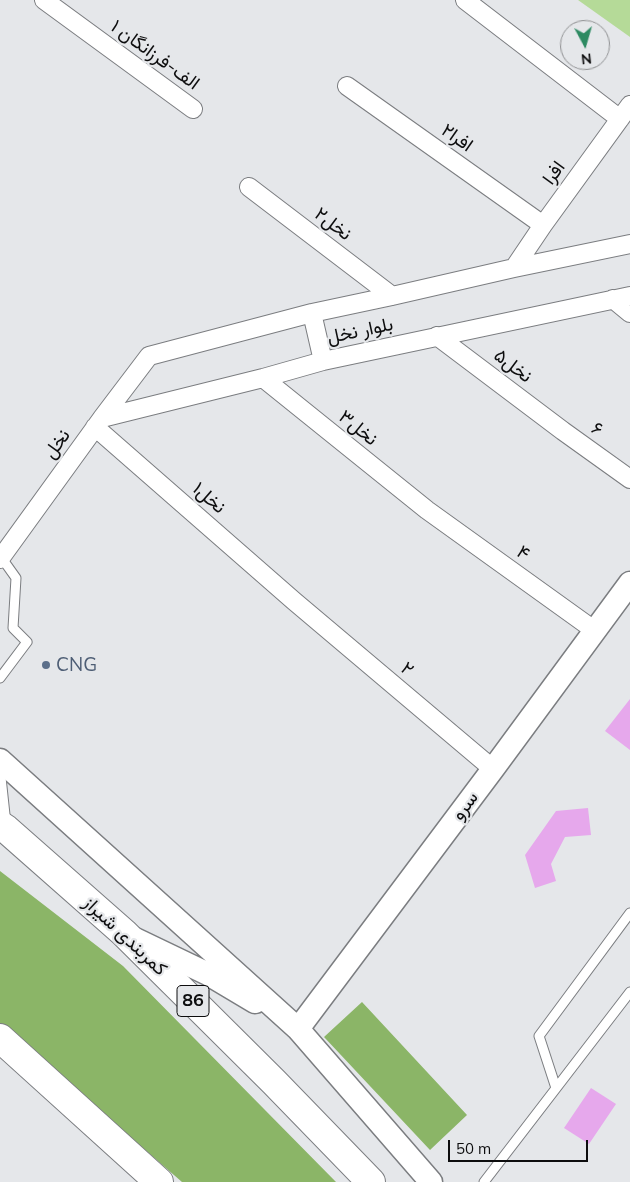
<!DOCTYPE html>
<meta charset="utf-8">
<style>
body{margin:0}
#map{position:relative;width:630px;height:1182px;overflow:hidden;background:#e5e7ea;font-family:Mulish,sans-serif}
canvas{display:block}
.north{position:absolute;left:560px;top:20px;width:50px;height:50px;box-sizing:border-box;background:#e5e7ea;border:1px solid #8f9092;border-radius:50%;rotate:174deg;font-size:14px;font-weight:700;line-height:20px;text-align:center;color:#0d0d0e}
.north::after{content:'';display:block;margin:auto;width:18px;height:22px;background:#2d8a62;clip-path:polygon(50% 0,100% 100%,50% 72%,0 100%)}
.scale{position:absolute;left:448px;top:1140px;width:140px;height:22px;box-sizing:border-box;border:2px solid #0d0d0e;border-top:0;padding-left:6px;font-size:15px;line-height:18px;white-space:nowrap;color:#0d0d0e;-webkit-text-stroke:4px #e5e7ea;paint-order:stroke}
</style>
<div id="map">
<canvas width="630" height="1182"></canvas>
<div class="north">N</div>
<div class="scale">50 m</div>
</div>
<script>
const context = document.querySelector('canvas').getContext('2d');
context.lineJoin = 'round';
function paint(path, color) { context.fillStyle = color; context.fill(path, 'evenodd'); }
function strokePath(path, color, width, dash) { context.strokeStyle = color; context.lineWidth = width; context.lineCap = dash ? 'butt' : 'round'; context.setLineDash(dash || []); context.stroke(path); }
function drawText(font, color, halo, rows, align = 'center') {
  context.font = font + ' Mulish,Vazirmatn,sans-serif'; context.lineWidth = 4.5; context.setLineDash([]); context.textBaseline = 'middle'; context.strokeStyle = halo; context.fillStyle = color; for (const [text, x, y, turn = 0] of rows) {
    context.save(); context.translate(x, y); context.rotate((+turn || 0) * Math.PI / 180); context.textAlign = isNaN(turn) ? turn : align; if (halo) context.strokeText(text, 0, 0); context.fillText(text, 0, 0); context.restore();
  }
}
const green = new Path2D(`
 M 578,0 L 630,0 L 630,37 Z`);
const forest = new Path2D(`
 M 0,871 L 123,966 L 336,1182 L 182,1182 L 0,1024 Z
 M 362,1002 L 467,1115 L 430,1150 L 324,1037 Z`);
const building = new Path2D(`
 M 630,699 L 630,750 L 605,731 Z
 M 588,808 L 591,835 L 565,837 L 551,864 L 556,881 L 535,888 L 525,855 L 556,811 Z
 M 591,1088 L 616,1104 L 589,1144 L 564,1128 Z`);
const service = new Path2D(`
 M 0,678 L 27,642 L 13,628 L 16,578 L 1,557
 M 0,768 L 6,824
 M 556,1088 L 539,1036 L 630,913
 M 484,1182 L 630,992`);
const minor = new Path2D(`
 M 44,0 L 193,109
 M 465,0 L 620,119
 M 347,86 L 543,225
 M 249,187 L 392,296
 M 514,268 L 543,225 L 630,105
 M 613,299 L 630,313
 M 312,313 L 323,361
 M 437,336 L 563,431 L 630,479
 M 263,378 L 427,510 L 594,630
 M 102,418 L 263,378 L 323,361 L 630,296
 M 95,427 L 294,601 L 493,769
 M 0,559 L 102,418 L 149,356 L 312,313 L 392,296 L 514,268 L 630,244`);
const tertiary = new Path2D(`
 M 0,760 L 298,1029 L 431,1182
 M 135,939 L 208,974 L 255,1002
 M 298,1029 L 493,769 L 630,583`);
const trunk = new Path2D(`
 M 0,825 L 6,829 L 124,933 L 274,1082 L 371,1182
 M 0,1038 L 159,1182`);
const markers = [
 [46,665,5,"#5c6f8a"]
];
const shields = [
 [193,1001,32]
];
const shieldNames = [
 ["86",193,1001]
];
const streetNames = [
 ["۱ الف-فرزانگان",155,55,36],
 ["۲افرا",457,138,35],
 ["افرا",554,173,-54],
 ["نخل۲",333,224,37],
 ["بلوار نخل",360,331,-12],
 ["نخل۵",513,366,37],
 ["نخل۳",358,428,39],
 ["۶",597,429,36],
 ["نخل",57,444,-54],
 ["نخل۱",209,498,41],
 ["۴",523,553,36],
 ["۲",407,669,40],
 ["سرو",465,806,-53],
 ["کمربندی شیراز",125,936,43]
];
const serviceNames = [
 ["CNG",56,665]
];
paint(green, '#b5da98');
paint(forest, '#8bb567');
paint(building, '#e6a8ec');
strokePath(service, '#7b7d80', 11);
strokePath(minor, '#7b7d80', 20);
strokePath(tertiary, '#7b7d80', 25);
strokePath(trunk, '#7b7d80', 30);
strokePath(service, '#fff', 9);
strokePath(minor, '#fff', 18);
strokePath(tertiary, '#fff', 22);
strokePath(trunk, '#fff', 28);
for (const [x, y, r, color] of markers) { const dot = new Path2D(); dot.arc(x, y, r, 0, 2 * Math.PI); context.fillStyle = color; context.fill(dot); strokePath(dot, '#e5e7ea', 2); }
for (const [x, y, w] of shields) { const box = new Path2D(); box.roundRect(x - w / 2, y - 15.5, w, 31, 4); context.fillStyle = '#e5e7ea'; context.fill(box); strokePath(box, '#0d0d0e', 1); }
drawText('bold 18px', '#0d0d0e', null, shieldNames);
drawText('19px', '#0d0d0e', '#e5e7ea', streetNames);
drawText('19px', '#4e5e75', '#e5e7ea', serviceNames, 'left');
</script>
